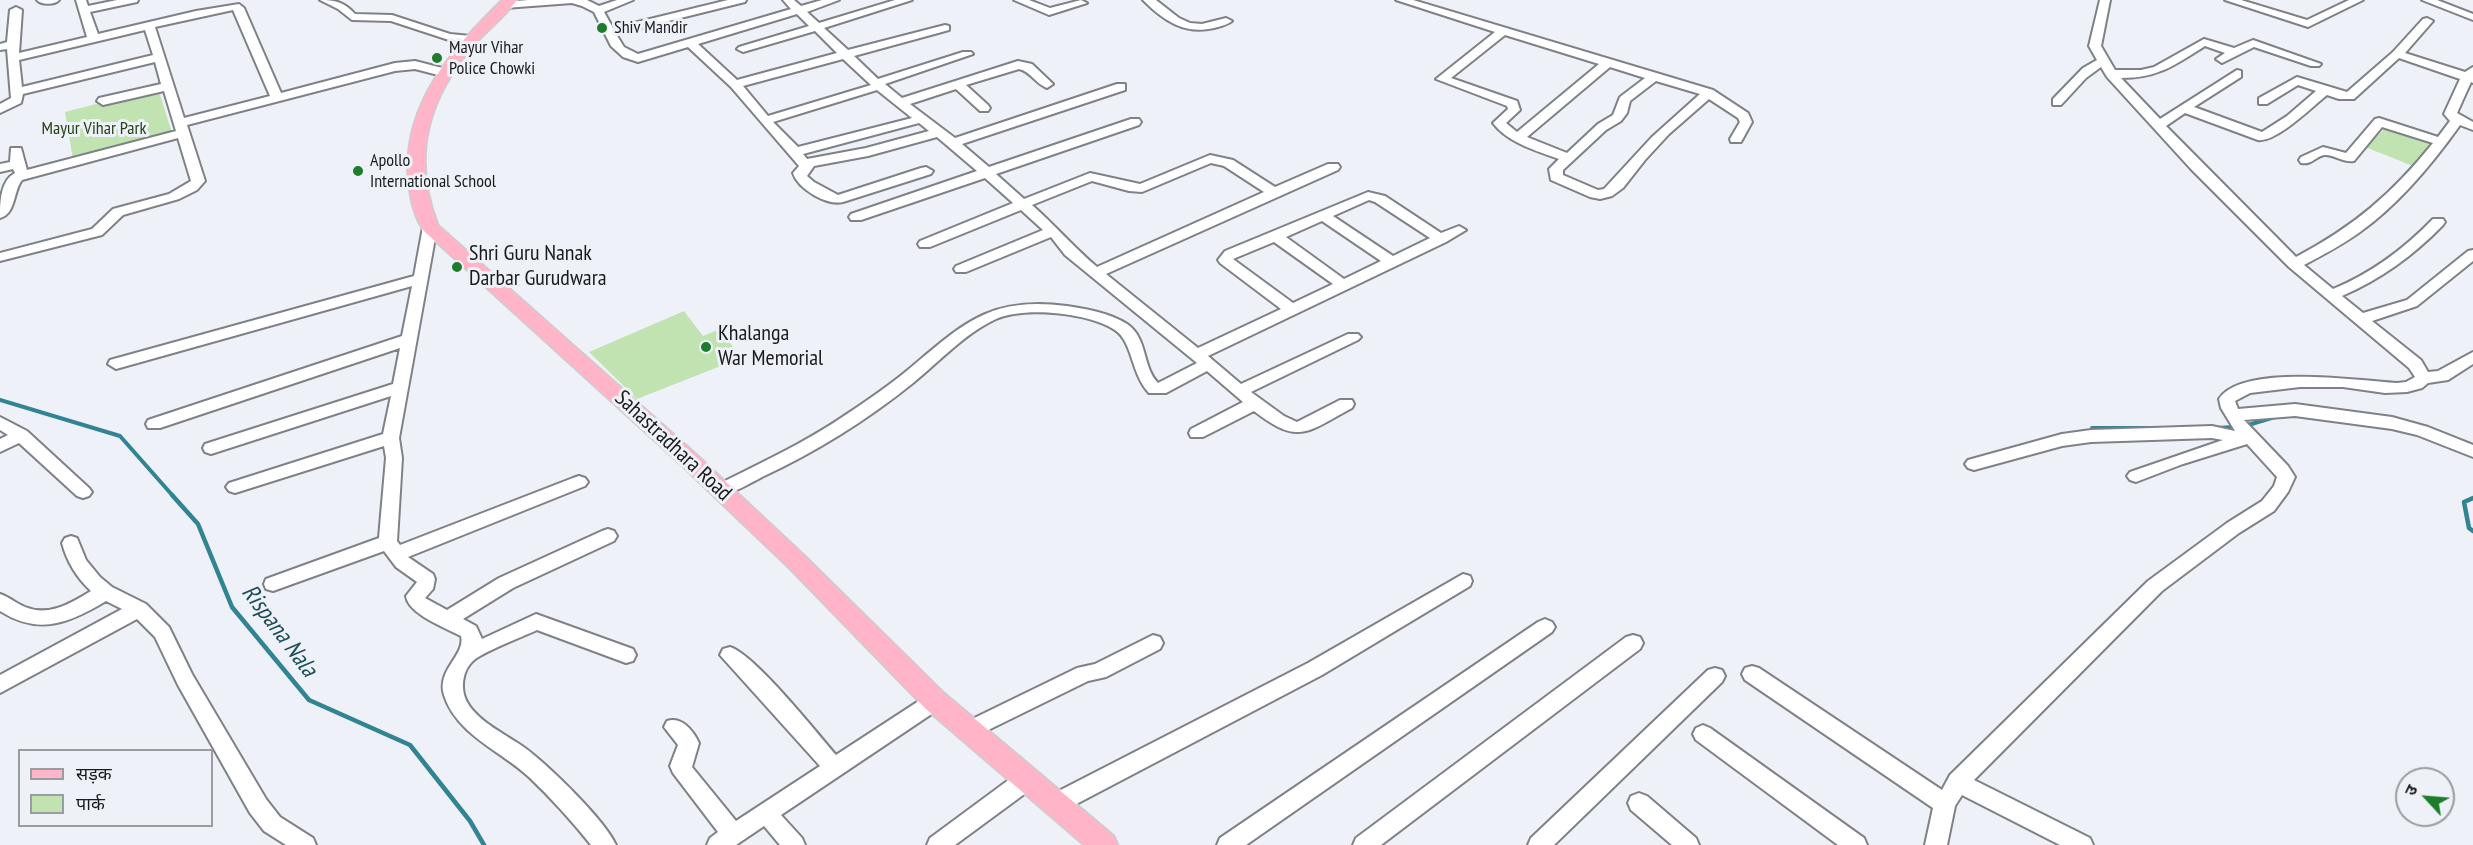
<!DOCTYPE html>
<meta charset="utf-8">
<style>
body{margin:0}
#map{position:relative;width:2473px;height:845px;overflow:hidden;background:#eef2f8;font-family:"PT Sans Narrow","Noto Sans Devanagari",sans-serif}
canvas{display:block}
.legend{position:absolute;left:18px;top:749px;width:195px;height:78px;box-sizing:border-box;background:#eef2f8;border:2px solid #999ca0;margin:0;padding:8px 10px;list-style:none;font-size:18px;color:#1a1b1d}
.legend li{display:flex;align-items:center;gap:12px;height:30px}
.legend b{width:30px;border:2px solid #999ca0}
.north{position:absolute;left:2395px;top:767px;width:60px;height:60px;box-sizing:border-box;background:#eef2f8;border:2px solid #999ca0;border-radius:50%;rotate:296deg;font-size:16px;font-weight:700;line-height:24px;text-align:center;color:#1a1b1d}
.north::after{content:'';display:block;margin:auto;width:21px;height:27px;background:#1e7c2d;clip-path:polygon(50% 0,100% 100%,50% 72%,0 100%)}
</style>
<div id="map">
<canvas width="2473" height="845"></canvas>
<ul class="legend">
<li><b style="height:8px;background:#ffb4c8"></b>सड़क</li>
<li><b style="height:16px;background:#c0e3b1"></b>पार्क</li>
</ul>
<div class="north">उ</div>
</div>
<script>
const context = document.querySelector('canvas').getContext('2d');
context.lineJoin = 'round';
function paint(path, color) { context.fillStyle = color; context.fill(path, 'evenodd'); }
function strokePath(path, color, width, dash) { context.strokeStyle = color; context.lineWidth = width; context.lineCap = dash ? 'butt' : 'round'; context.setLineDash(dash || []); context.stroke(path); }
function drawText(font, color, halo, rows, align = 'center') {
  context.font = font + ' "PT Sans Narrow",sans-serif'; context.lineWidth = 6; context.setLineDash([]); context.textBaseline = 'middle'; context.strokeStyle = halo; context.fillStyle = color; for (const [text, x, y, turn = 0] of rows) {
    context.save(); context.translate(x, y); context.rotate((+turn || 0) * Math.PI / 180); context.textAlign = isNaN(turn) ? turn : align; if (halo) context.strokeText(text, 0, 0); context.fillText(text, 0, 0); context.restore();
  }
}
const green = new Path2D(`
 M 158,88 L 172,133 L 73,160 L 65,112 Z
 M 2387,127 L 2439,142 L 2413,166 L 2365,147 Z
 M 684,311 L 703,336 L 720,329 L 741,358 L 637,399 L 589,352 Z`);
const streamFar1 = new Path2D(`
 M 0,400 L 120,436 L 173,496
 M 2245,426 L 2278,416
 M 2092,428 L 2169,428
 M 2216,428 L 2235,427`);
const stream = new Path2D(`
 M 172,495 L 198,524 L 232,607 L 309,700 L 410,745 L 470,821 L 484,845
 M 2473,498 L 2464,502 L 2469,528 L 2473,531`);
const minor = new Path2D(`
 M 37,0 L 59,0 C 55,5 41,5 37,0 Z
 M 76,0 L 86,0 L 88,6 L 117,0 L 138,0 L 137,2 L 90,12 L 98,34 L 196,11 L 239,4 L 244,8 L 281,93 L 395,63 L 415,61 L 450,70 L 452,73 L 446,77 L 415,69 L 395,71 L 187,125 L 205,181 L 197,190 L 179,199 L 123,215 L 102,235 L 0,261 L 0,253 L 92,229 L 113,209 L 169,194 L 191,181 L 178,138 L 22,180 C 13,191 16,214 0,218 C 0,203 0,181 15,173 L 13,169 L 0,172 L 0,164 L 10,162 L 11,148 L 21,148 L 27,170 L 176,131 L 164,91 L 103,105 L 97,101 L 99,98 L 161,84 L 155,62 L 23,94 L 21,103 L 0,113 L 0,104 L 11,98 L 7,49 L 0,50 L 0,44 L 7,42 L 10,10 L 16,7 L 22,10 L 19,53 L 87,37 ZM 233,10 L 270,96 L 184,118 L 155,27 ZM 145,30 L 153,55 L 22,87 L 19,60 Z
 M 320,0 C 335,0 344,2 355,14 L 392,15 L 450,34 L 471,36 L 477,39 L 471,42 L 449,40 L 391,21 L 352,20 L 338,9 Z
 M 528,0 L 587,0 L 599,6 L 617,0 L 633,0 L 604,12 L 613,28 L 728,0 L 746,0 L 745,2 L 616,34 L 624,47 L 638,54 L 791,9 L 783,0 L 794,0 L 801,6 L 822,0 L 839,0 L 807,12 L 819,23 L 895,0 L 912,0 L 824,28 L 848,50 L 945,25 L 949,26 L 949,30 L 854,56 L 878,79 L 963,52 L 971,52 L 973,54 L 885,84 L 902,98 L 1018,61 L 1032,64 L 1053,84 L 1047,88 C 1036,84 1030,71 1019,69 L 966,85 L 988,105 L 990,108 L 988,111 L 980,111 L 956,89 L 910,104 L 955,138 L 1117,84 L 1125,84 L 1125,90 L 962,144 L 989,167 L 1131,119 L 1139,119 L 1141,122 L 1139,125 L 996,174 L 1024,199 L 1090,173 L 1140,184 L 1210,155 L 1233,160 L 1275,187 L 1328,164 L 1338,164 L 1340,167 L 1338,170 L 1106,274 L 1198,348 L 1281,309 L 1220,263 L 1218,260 L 1225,251 L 1368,192 L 1385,196 L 1441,233 L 1459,226 L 1466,230 L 1446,242 L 1208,356 L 1241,384 L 1348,334 L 1358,334 L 1361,337 L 1358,340 L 1251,392 L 1284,416 L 1297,422 L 1340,400 L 1352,400 L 1354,404 L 1352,408 C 1307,432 1299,446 1254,411 L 1203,437 L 1191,437 L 1189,433 L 1191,429 L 1243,402 L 1207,371 L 1166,393 L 1149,393 C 1131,374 1133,342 1115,330 C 1089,313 1025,306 996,319 C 964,334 940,361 913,383 C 867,420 816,452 762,477 C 749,484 735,492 721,496 L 715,494 L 712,490 L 715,486 C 760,463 805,443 847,414 C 868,400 890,385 909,369 C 964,323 990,296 1067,306 C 1086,309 1110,313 1127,324 C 1148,338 1142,367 1158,383 L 1197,363 L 1065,255 L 1051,237 L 966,272 L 956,272 L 954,269 L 956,266 L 1043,230 L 1021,210 L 930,247 L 920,247 L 918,244 L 920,241 L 1013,203 L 985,178 L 861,220 L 851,220 L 849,217 L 851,214 L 977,171 L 937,137 L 868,156 L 814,166 L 807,176 L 814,182 L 838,195 L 921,168 L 926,167 L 933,171 L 931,174 L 843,202 C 827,206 798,189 793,173 L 799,166 L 731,87 L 688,47 L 638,62 L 623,57 L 611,46 L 594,12 L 582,6 L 572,3 L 505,8 L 500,5 L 505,2 ZM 797,14 L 809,26 L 739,47 L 737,49 L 743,52 L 815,31 L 837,53 L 737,80 L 698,44 ZM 843,59 L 871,85 L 768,116 L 743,86 ZM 877,90 L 912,118 L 798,147 L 773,122 ZM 919,123 L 929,131 L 866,148 L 807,159 L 803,154 ZM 1211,163 L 1224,166 L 1264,192 L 1097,267 C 1074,248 1055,225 1032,205 L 1092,181 L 1129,191 L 1142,192 ZM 1369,200 L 1375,202 L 1430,238 L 1393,256 L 1333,216 ZM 1322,221 L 1381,261 L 1344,279 L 1286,237 ZM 1274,242 L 1333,284 L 1293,303 L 1233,259 Z
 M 1014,0 L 1029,0 L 1050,8 L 1081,0 L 1087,3 L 1049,15 Z
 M 1143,0 L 1156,0 L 1179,18 L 1190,23 L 1202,24 L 1226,18 L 1232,21 C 1227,25 1221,26 1214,28 C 1184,35 1163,20 1143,0 Z
 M 1396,0 L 1413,0 L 1713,90 L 1748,113 L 1752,122 L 1741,142 L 1731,142 L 1730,139 L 1740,122 L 1738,118 L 1709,99 L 1669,134 L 1645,160 L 1623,188 L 1612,196 L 1600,199 L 1590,197 L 1551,180 L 1549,169 L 1559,159 C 1537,151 1508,143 1493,123 L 1508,109 L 1507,106 L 1436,79 L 1495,32 ZM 1505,35 L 1599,64 L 1517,132 L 1506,123 L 1520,110 L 1517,101 L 1451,78 ZM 1610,67 L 1645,78 L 1620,97 L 1613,115 L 1598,124 L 1567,153 L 1527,137 ZM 1656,81 L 1700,94 L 1652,137 L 1604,189 L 1598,190 L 1563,175 L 1563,170 L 1606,130 L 1621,121 L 1627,113 L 1630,101 Z
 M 2100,0 L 2110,0 L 2101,46 L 2115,70 L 2141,70 L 2154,67 L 2204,39 L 2234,48 L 2253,40 L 2321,64 L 2319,66 L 2311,66 L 2254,47 L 2222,63 L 2216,59 L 2225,53 L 2205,46 C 2175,65 2158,78 2121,78 L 2160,119 L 2237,70 L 2241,71 L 2241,77 L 2194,107 L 2262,132 L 2287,116 L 2316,91 L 2298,85 L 2267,104 L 2259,104 L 2259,98 L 2297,77 L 2347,92 L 2393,52 L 2423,19 L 2427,18 L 2433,21 L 2405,53 L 2465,72 L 2473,67 L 2473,83 L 2471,82 L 2457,113 L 2473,122 L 2473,130 L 2460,125 C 2433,163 2399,204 2360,232 C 2342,245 2323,255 2304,265 L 2333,289 C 2372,273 2404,249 2433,219 L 2443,219 L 2445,222 L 2443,225 C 2414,255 2381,279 2342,296 L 2363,313 L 2407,300 L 2468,251 L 2473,250 L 2473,261 L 2417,306 L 2372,321 L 2421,360 L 2428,372 L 2438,371 L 2473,352 L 2473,364 L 2448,380 L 2428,383 L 2422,388 L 2407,392 L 2385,393 L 2343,387 L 2300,387 L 2250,393 L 2235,401 L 2238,409 L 2295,404 L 2392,417 L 2428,427 L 2473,445 L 2473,457 L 2417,435 L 2392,429 L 2295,416 L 2244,420 L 2288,466 L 2295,477 L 2288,492 L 2274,511 L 2239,533 L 2162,591 L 1974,780 L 2090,838 L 2093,845 L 2060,845 L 1962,795 L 1955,806 L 1947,845 L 1925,845 L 1933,808 L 1745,680 L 1742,674 L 1745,668 L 1752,666 L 1759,668 L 1942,790 L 1950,775 L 2148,581 L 2227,523 L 2262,501 L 2274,486 L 2277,477 L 2247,444 L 2183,464 L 2136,482 L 2130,480 L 2127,476 L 2130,472 L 2223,440 L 2212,438 L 2091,442 L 2062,446 L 1974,470 L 1968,468 L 1965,464 L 1968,460 L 2062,434 L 2091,430 L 2212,426 L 2235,431 L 2221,408 L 2219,399 C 2242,363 2360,381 2397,383 L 2406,382 L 2415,377 L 2409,368 L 2289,267 L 2191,169 L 2107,77 L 2101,67 L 2086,78 L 2061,105 L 2053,105 L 2053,99 L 2083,68 L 2097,60 L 2089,46 ZM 2399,58 L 2460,79 L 2444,114 L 2450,121 L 2438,137 L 2379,118 L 2375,119 L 2346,153 L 2323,147 L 2301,157 L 2299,160 L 2301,163 C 2312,165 2315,157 2324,155 C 2334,154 2343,163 2354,161 L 2382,127 L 2433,143 C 2392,194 2353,227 2296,257 L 2166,126 L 2185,113 L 2258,140 C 2276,143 2313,106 2327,95 L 2339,99 L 2354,99 Z
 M 2225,0 L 2241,0 L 2307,20 L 2349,0 L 2363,0 L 2308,27 Z
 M 2422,0 L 2437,0 L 2473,14 L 2473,20 Z
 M 430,223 L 437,227 L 399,438 L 402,458 L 397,541 L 400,545 L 573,478 L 579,476 L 585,478 L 588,482 L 585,486 L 408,557 L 433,574 L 435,579 L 433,589 L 425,598 L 447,610 L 499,578 L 602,531 L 608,529 L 614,531 L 617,536 L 614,541 L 513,588 L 463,619 L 476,626 L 482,639 L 536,614 L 633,649 L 636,655 L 633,661 L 626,663 L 537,630 C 522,637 485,651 474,660 C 462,670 460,689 467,702 C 478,722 507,735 525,748 C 548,765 604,819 616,845 L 591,845 C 572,821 551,798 529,777 C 501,751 456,734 444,695 C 436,670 466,655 461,636 C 446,628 408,614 406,596 L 417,582 L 396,567 L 384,551 L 273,591 L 266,589 L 264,584 L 266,579 L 379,538 L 386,458 L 384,446 L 235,493 L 229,491 L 226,487 L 229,483 L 383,434 L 391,396 L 211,454 L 205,452 L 203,448 L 205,444 L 393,384 L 400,348 L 160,428 L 148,428 L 146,424 L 148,420 L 402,336 L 412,286 L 116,369 L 108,364 L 110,360 L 414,276 L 423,227 Z
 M 0,417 L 27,431 L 89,488 L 92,492 L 89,496 L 83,498 L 77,496 L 19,443 L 0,452 L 0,439 L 8,435 L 0,430 Z
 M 71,536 L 77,538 L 86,560 L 100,577 L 112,587 L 146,604 L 169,627 L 192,674 L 266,799 L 280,817 L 313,838 L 316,845 L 286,845 L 264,831 L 250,813 L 178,685 L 155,637 L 137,619 L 0,693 L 0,675 L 122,609 L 106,601 C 69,623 39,636 0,611 L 0,594 C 9,597 16,603 25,607 C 49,617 71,603 91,591 C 77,578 67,562 62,543 L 65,538 Z
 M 1463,574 L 1470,576 L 1472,581 L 1470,586 L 1322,675 L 1063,811 L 1055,814 L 1047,811 L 1044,804 L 1047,797 L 1308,663 Z
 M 1545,619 L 1552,622 L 1555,627 L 1552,632 L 1246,845 L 1217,845 L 1220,838 L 1538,622 Z
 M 1153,635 L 1160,637 L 1163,643 L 1160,649 L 1106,677 L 1088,681 L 976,736 L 969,739 L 962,736 L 959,730 L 962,724 L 1077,668 L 1095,664 Z
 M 1633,635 L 1640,637 L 1643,643 L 1640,649 L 1381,845 L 1353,845 L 1356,838 L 1626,637 Z
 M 730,647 C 755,655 816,732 836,755 L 928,695 L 935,693 L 942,695 L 945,701 L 942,707 L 781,815 L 802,838 L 805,845 L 780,845 L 764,826 L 736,845 L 707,845 L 710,838 L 718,832 L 673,773 L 670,766 L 678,745 L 664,727 L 667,721 C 681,716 693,730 699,743 L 692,767 L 736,821 L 820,766 L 720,655 L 723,649 Z
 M 1715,668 L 1722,670 L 1725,676 L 1722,682 L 1554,845 L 1528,845 L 1531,838 L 1708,670 Z
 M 1703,725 L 1710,728 L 1864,838 L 1867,845 L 1838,845 L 1696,740 L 1693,734 L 1696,728 Z
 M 1026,771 L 1034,773 L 1037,780 L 1034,787 L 955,845 L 927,845 L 930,838 L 1018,773 Z
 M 1639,793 L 1647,796 L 1696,838 L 1699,845 L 1672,845 L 1631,810 L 1628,803 L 1631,796 Z`);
const major = new Path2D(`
 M 502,0 L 517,0 C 505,16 489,29 476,43 C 428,97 411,156 438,225 L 696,454 L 805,556 L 944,693 L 1114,836 L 1118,845 L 1084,845 L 926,709 L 789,568 L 680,464 L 424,231 C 413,216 410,196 408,178 C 403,103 452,49 502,0 Z`);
const markers = [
 [602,28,6,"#1e7c2d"],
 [437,58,6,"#1e7c2d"],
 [358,171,6,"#1e7c2d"],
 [457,267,6,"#1e7c2d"],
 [706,347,6,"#1e7c2d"]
];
const farPoinames = [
 ["Shiv Mandir",614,28],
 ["Mayur Vihar",449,48],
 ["Police Chowki",449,69],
 ["Apollo",370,161],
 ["International School",370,182]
];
const farParknames = [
 ["Mayur Vihar Park",94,129]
];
const poiNames = [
 ["Shri Guru Nanak",469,254],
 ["Darbar Gurudwara",469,279],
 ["Khalanga",718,334],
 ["War Memorial",718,359]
];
const streetNames = [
 ["Sahastradhara Road",673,446,43]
];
const waterNames = [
 ["Rispana Nala",279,631,53]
];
paint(green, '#c0e3b1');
strokePath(streamFar1, '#328393', 4);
strokePath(stream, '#328393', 4.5);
strokePath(minor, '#7e8287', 4);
strokePath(major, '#cdcdcd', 3);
paint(minor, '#fff');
paint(major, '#ffb4c8');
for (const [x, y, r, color] of markers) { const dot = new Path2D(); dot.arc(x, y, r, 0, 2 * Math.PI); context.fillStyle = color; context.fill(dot); strokePath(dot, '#eef2f8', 2); }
drawText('18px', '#1a1b1d', '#eef2f8', farPoinames, 'left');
drawText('18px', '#234213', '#eef2f8', farParknames);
drawText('22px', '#1a1b1d', '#eef2f8', poiNames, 'left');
drawText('22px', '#1a1b1d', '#eef2f8', streetNames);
drawText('italic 24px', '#1d4e58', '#eef2f8', waterNames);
</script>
